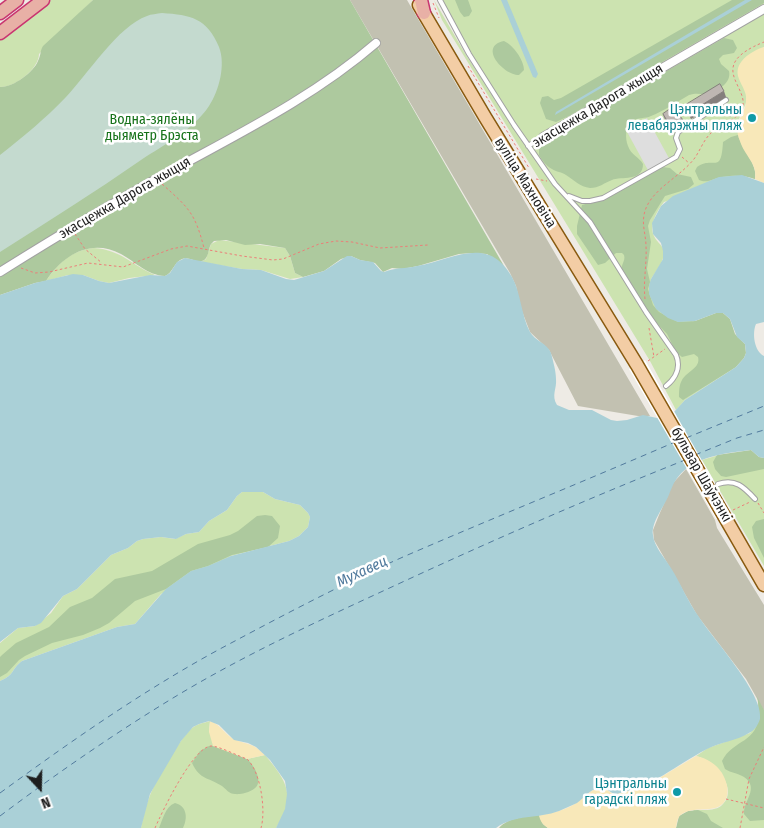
<!DOCTYPE html>
<meta charset="utf-8">
<style>
body{margin:0}
#map{position:relative;width:764px;height:828px;overflow:hidden;background:#eeebe5;font-family:"Fira Sans Condensed",sans-serif}
canvas{display:block}
.north{position:absolute;left:15px;top:763px;width:50px;height:50px;-webkit-text-stroke:4px #fff;paint-order:stroke;rotate:159deg;font-size:14px;font-weight:700;line-height:20px;text-align:center;color:#1e1e1e}
.north::after{content:'';display:block;margin:auto;width:18px;height:22px;background:#1e1e1e;clip-path:polygon(50% 0,100% 100%,50% 72%,0 100%)}
</style>
<div id="map">
<canvas width="764" height="828"></canvas>
<div class="north">N</div>
</div>
<script>
const context = document.querySelector('canvas').getContext('2d');
context.lineJoin = 'round';
function paint(path, color) { context.fillStyle = color; context.fill(path, 'evenodd'); }
function strokePath(path, color, width, dash) { context.strokeStyle = color; context.lineWidth = width; context.lineCap = dash ? 'butt' : 'round'; context.setLineDash(dash || []); context.stroke(path); }
function drawText(font, color, halo, rows, align = 'center') {
  context.font = font + ' "Fira Sans Condensed",sans-serif'; context.lineWidth = 5; context.setLineDash([]); context.textBaseline = 'middle'; context.strokeStyle = halo; context.fillStyle = color; for (const [text, x, y, turn = 0] of rows) {
    context.save(); context.translate(x, y); context.rotate((+turn || 0) * Math.PI / 180); context.textAlign = isNaN(turn) ? turn : align; if (halo) context.strokeText(text, 0, 0); context.fillText(text, 0, 0); context.restore();
  }
}
const construction = new Path2D(`
 M 350,0 L 407,0 L 650,416 L 638,416 L 578,406 L 549,350 L 530,332 L 520,306 L 516,286 L 510,273 Z
 M 686,469 L 715,520 L 717,528 L 764,605 L 764,711 L 746,679 L 697,615 L 654,540 L 653,530 L 659,515 L 673,483 Z`);
const grass = new Path2D(`
 M 51,0 L 93,0 L 39,54 C 39,69 14,88 0,87 L 0,37 Z
 M 434,0 L 466,55 L 514,128 L 517,126 L 471,54 L 442,0 L 764,0 L 764,47 L 747,57 L 746,103 L 738,121 L 755,179 L 746,176 L 664,202 C 657,211 649,225 654,236 C 657,243 664,245 664,254 C 663,263 656,271 651,279 L 736,367 L 685,400 L 676,410 L 650,361 L 442,20 Z
 M 219,240 L 285,248 L 290,256 L 295,273 L 303,277 L 290,279 L 261,270 L 242,269 L 201,262 L 206,259 L 211,244 Z
 M 94,248 C 122,250 131,265 155,275 L 129,278 L 109,283 L 99,281 L 83,275 L 68,275 L 46,281 C 58,263 72,250 94,248 Z
 M 719,455 L 764,458 L 764,566 L 702,460 Z
 M 242,492 L 263,492 L 275,499 L 300,505 L 308,513 L 310,517 L 308,527 L 299,536 L 289,541 L 231,556 L 161,594 L 135,624 L 117,627 L 22,661 C 11,669 15,675 0,681 L 0,643 L 18,628 L 35,626 L 51,613 L 63,596 L 77,589 L 111,555 L 128,548 L 137,541 L 143,539 L 161,537 L 175,539 L 186,534 L 199,532 L 209,521 L 227,510 L 237,496 Z
 M 764,711 L 764,828 L 676,828 L 694,810 C 703,810 714,811 721,806 C 741,790 714,760 696,756 L 708,748 L 750,733 Z
 M 210,721 L 209,732 L 247,759 L 265,755 C 287,781 297,797 276,828 L 141,828 C 143,818 145,807 149,798 C 155,781 179,739 192,728 C 197,724 203,723 210,721 Z`);
const forest = new Path2D(`
 M 93,0 L 350,0 L 504,266 L 487,254 L 472,253 L 459,254 L 418,266 L 402,269 L 392,268 L 383,272 L 375,263 L 360,260 L 351,256 L 341,259 L 324,271 L 303,277 L 295,273 L 290,256 L 285,248 L 260,244 L 245,245 L 226,240 L 214,241 L 211,244 C 208,249 209,259 202,261 C 195,263 189,256 182,259 C 174,262 173,273 165,276 C 147,275 137,263 121,254 C 91,238 63,255 46,281 L 35,283 L 0,295 L 0,87 C 12,88 34,72 38,61 C 41,55 40,51 43,46 Z
 M 455,0 L 468,0 L 472,11 L 469,16 L 464,17 L 460,12 Z
 M 732,0 L 764,0 L 764,3 L 569,116 L 556,122 L 546,119 L 540,103 L 542,97 L 548,96 L 554,100 L 561,98 Z
 M 724,38 L 733,40 L 737,48 L 734,53 L 723,55 L 719,59 L 721,64 L 729,71 C 732,83 717,92 705,94 C 699,94 695,93 689,95 C 677,102 664,111 651,116 C 645,119 638,117 632,121 C 625,126 625,139 628,146 C 631,155 639,157 643,164 C 643,182 621,176 612,180 C 604,183 599,188 590,188 C 580,187 574,180 566,175 C 562,172 556,172 552,169 C 546,166 542,160 539,155 L 539,147 L 542,143 Z
 M 504,41 C 513,45 524,60 524,70 L 519,75 C 503,75 478,46 504,41 Z
 M 738,135 C 742,151 758,163 755,179 C 744,175 734,175 722,177 C 713,178 708,184 699,180 L 695,171 L 697,167 C 714,155 721,176 723,142 L 731,137 Z
 M 662,167 L 670,168 L 677,174 L 691,177 L 694,184 L 688,189 L 665,196 L 650,220 L 648,226 L 651,242 L 647,269 L 650,282 L 648,289 L 653,305 L 659,312 L 678,322 L 695,321 L 716,313 L 723,313 L 730,319 L 735,334 L 745,344 L 746,353 L 744,358 L 736,367 L 683,400 L 679,397 C 679,392 679,385 682,380 C 687,371 701,368 698,357 L 694,354 L 682,357 L 676,352 L 667,334 L 652,318 L 622,271 C 620,265 626,261 624,255 L 622,253 L 616,253 L 605,263 L 598,265 L 577,234 L 577,226 L 582,205 L 592,202 Z
 M 751,450 L 759,457 L 764,458 L 764,469 L 726,477 L 721,476 L 715,469 L 713,462 L 717,455 Z
 M 265,515 L 272,516 L 280,526 L 278,538 L 268,547 L 232,555 L 208,566 L 191,571 L 166,589 L 135,601 L 109,623 L 100,628 L 83,635 L 52,643 L 25,656 L 19,660 L 7,673 L 0,677 L 0,657 L 2,655 L 16,643 L 49,627 L 70,607 L 92,598 L 115,579 L 152,571 L 198,544 L 230,535 L 238,531 L 257,516 Z
 M 764,519 L 764,558 L 754,538 L 752,527 L 756,521 Z
 M 756,695 L 764,710 L 764,820 L 750,821 L 744,814 C 743,801 760,788 744,777 C 738,773 731,773 725,769 L 722,761 C 733,739 759,743 758,714 C 758,707 759,701 756,695 Z
 M 209,746 L 213,746 L 247,759 C 253,764 260,776 258,783 C 257,791 241,795 235,794 C 229,794 226,789 222,786 C 208,777 200,780 192,763 L 200,751 Z
 M 175,803 C 187,806 188,818 183,828 L 159,828 C 163,819 165,807 175,803 Z
 M 698,810 L 707,814 L 711,821 L 723,828 L 676,828 L 679,816 L 688,811 Z
 M 539,815 L 543,824 L 548,828 L 499,828 C 509,817 525,817 539,815 Z`);
const wetland = new Path2D(`
 M 162,13 C 191,15 207,18 219,47 C 226,65 219,91 209,106 C 193,130 165,144 141,160 C 95,192 47,222 0,252 L 0,155 C 23,137 46,118 66,97 C 88,74 118,26 147,16 C 151,14 157,14 162,13 Z`);
const sand = new Path2D(`
 M 764,47 L 764,183 L 755,179 C 758,164 744,155 740,141 C 732,121 745,117 746,101 C 747,92 742,87 739,79 C 732,63 751,51 764,47 Z
 M 210,721 C 222,725 226,737 236,740 C 251,746 251,742 265,755 L 247,759 L 213,746 L 209,732 Z
 M 696,756 C 707,758 716,764 722,773 C 726,780 729,789 727,796 C 721,817 696,804 682,814 C 677,817 677,823 676,828 L 548,828 C 543,825 540,821 539,815 C 551,813 563,811 573,805 C 585,798 589,788 604,788 L 613,794 L 616,794 L 634,790 L 651,783 Z`);
const parking = new Path2D(`
 M 647,118 L 670,160 L 649,172 L 626,130 Z`);
const water = new Path2D(`
 M 501,0 L 507,0 L 538,74 L 536,78 L 533,77 Z
 M 745,0 L 752,0 L 555,115 L 556,112 Z
 M 742,175 L 764,183 L 764,322 L 756,324 C 752,333 754,351 764,356 L 764,458 L 759,457 L 751,450 C 727,453 694,456 678,477 C 673,483 671,490 668,497 C 663,508 651,523 653,535 C 654,547 665,558 671,568 C 681,584 688,602 699,617 C 713,639 764,694 760,719 C 758,725 755,730 749,733 C 736,741 720,742 707,749 C 673,767 656,785 616,794 C 609,793 607,786 599,788 C 589,790 585,797 577,803 C 571,806 565,808 559,811 C 538,819 515,814 496,828 L 276,828 L 285,809 L 287,794 L 285,781 L 270,760 L 256,747 L 248,743 L 234,740 L 219,725 L 209,721 L 199,724 L 193,727 L 181,741 L 150,794 L 141,828 L 0,828 L 0,681 C 15,675 11,669 22,661 L 117,627 L 135,624 L 166,589 L 191,571 L 208,566 L 231,556 L 289,541 L 299,536 L 308,527 L 310,517 L 308,513 L 300,505 L 275,499 L 263,492 L 242,492 L 237,496 L 227,510 L 209,521 L 199,532 L 186,534 L 176,539 L 161,537 L 143,539 L 137,541 L 128,548 L 111,555 L 77,589 L 63,596 L 41,623 L 35,626 L 18,628 L 0,642 L 0,295 L 35,283 L 73,274 L 83,275 L 99,281 L 109,283 L 150,275 L 165,276 L 170,273 L 177,262 L 185,258 L 242,269 L 261,270 L 286,279 L 294,280 L 324,271 L 347,256 L 351,256 L 360,260 L 373,262 L 381,271 L 384,272 C 396,267 405,269 417,266 C 453,260 488,234 512,277 C 521,293 521,315 530,332 C 535,341 547,343 551,353 C 553,361 556,371 556,379 C 557,389 551,395 557,405 L 569,410 L 592,410 L 611,420 L 617,421 L 627,420 L 643,415 L 657,418 L 674,412 L 685,400 L 736,367 L 744,358 L 746,353 L 745,344 L 737,337 L 730,319 L 723,313 L 716,313 L 695,321 L 678,322 L 668,318 L 656,309 L 649,294 L 649,286 L 651,279 L 663,259 L 663,251 L 661,243 L 653,234 L 652,223 L 661,206 L 673,196 L 719,177 Z`);
const pier = new Path2D(`
 M 645,360 L 730,510 L 716,519 L 629,369 Z`);
const ferry = new Path2D(`
 M 686,438 L 764,406
 M 695,455 L 737,438 L 764,430
 M 0,793 C 70,742 141,692 218,650 C 278,618 340,585 403,557 C 493,518 585,481 675,442
 M 0,816 C 52,777 105,740 160,706 C 235,659 316,622 396,585 C 491,541 587,499 685,460`);
const path = new Path2D(`
 M 433,3 L 439,18
 M 468,66 L 529,168
 M 682,157 L 689,163
 M 536,179 L 547,181
 M 162,184 C 189,208 195,213 204,248
 M 75,234 L 85,249 L 102,263
 M 21,268 L 35,273 L 49,272 L 88,263 L 123,267 L 171,249 L 187,246 L 242,256 L 273,260 L 283,259 L 319,244 L 336,241 L 352,242 L 380,248 L 428,245
 M 645,299 C 643,281 647,264 646,246 C 646,236 642,226 644,215 C 645,209 648,203 652,198 C 664,183 682,174 694,159 C 700,151 703,141 710,134 C 719,125 735,121 741,111 C 754,88 702,67 764,42
 M 649,328 L 654,357
 M 648,361 L 665,349
 M 758,503 L 764,513
 M 733,510 L 750,502
 M 726,799 L 764,808
 M 155,828 C 162,812 193,747 211,746 C 219,746 238,756 247,759 C 261,772 266,811 261,828
 M 740,828 L 749,779 L 764,747`);
const service = new Path2D(`
 M 440,0 L 469,54 L 514,125 L 555,184 L 590,222 L 646,312 L 676,355 C 681,367 676,378 666,386
 M 528,146 L 543,137
 M 569,196 L 582,201 L 590,201 L 603,198 L 676,157 L 680,149 L 676,138 L 678,132 L 726,100
 M 718,484 C 735,478 744,487 755,499`);
const minor = new Path2D(`
 M 543,137 L 764,9
 M 0,272 C 59,235 119,199 180,166 C 248,129 317,94 376,43`);
const primary = new Path2D(`
 M 419,5 L 485,117 L 637,365 L 764,585`);
const trunk = new Path2D(`
 M 421,0 L 424,13
 M 0,13 L 17,0
 M 0,33 L 43,0`);
const wall = new Path2D(`
 M 726,97 L 691,119 L 687,112 L 684,106 Z
 M 663,114 L 684,124 L 675,130 L 672,127 L 671,128 L 664,118 Z`);
const shadedWall = new Path2D(`
 M 724,91 L 726,97 L 691,119 L 689,113 Z
 M 737,110 L 737,112 L 730,117 L 729,115 Z
 M 683,120 L 684,124 L 675,130 L 674,126 Z
 M 671,123 L 672,127 L 671,128 L 669,124 Z`);
const building = new Path2D(`
 M 720,84 L 724,91 L 689,113 L 684,106 Z
 M 733,105 L 737,110 L 729,115 L 725,110 Z
 M 673,107 L 683,120 L 674,126 L 671,123 L 669,124 L 663,114 Z`);
const markers = [
 [752,118,5,"#0f9aa8"],
 [677,792,5,"#0f9aa8"]
];
const streetNames = [
 ["экасцежка Дарога жыцця",598,106,-31],
 ["вуліца Махновіча",525,183,58],
 ["экасцежка Дарога жыцця",125,198,-30],
 ["бульвар Шаўчэнкі",701,475,60]
];
const cultureNames = [
 ["Цэнтральны",742,110],
 ["левабярэжны пляж",742,126],
 ["Цэнтральны",667,784],
 ["гарадскі пляж",667,800]
];
const parkNames = [
 ["Водна-зялёны",152,120],
 ["дыяметр Брэста",152,136]
];
const waterNames = [
 ["Мухавец",362,572,-25]
];
paint(construction, '#c2c1b1');
paint(grass, '#cce3b0');
paint(forest, '#adc99e');
paint(wetland, '#c4dacf');
paint(sand, '#f8e8b9');
paint(parking, '#dedede');
paint(water, '#aad0d7');
paint(pier, '#fff');
strokePath(ferry, '#517a9d', 1, [6, 5]);
strokePath(service, '#a2a2a2', 6);
strokePath(minor, '#a2a2a2', 10);
strokePath(primary, '#895a0f', 15);
strokePath(trunk, '#c93570', 15);
strokePath(path, '#ec7e78', 1, [2.5, 2.5]);
strokePath(service, '#fff', 4);
strokePath(minor, '#fff', 8);
strokePath(primary, '#f3cda5', 12);
strokePath(trunk, '#e8b0a6', 12);
paint(wall, '#a39d99');
paint(shadedWall, '#857f7d');
paint(building, '#beb6b2');
strokePath(building, '#857f7d', 1);
for (const [x, y, r, color] of markers) { const dot = new Path2D(); dot.arc(x, y, r, 0, 2 * Math.PI); context.fillStyle = color; context.fill(dot); strokePath(dot, '#fff', 2); }
drawText('14px', '#1e1e1e', '#fff', streetNames);
drawText('14px', '#0d838f', '#fff', cultureNames, 'right');
drawText('14px', '#167219', '#fff', parkNames);
drawText('italic 15px', '#517a9d', '#fff', waterNames);
</script>
